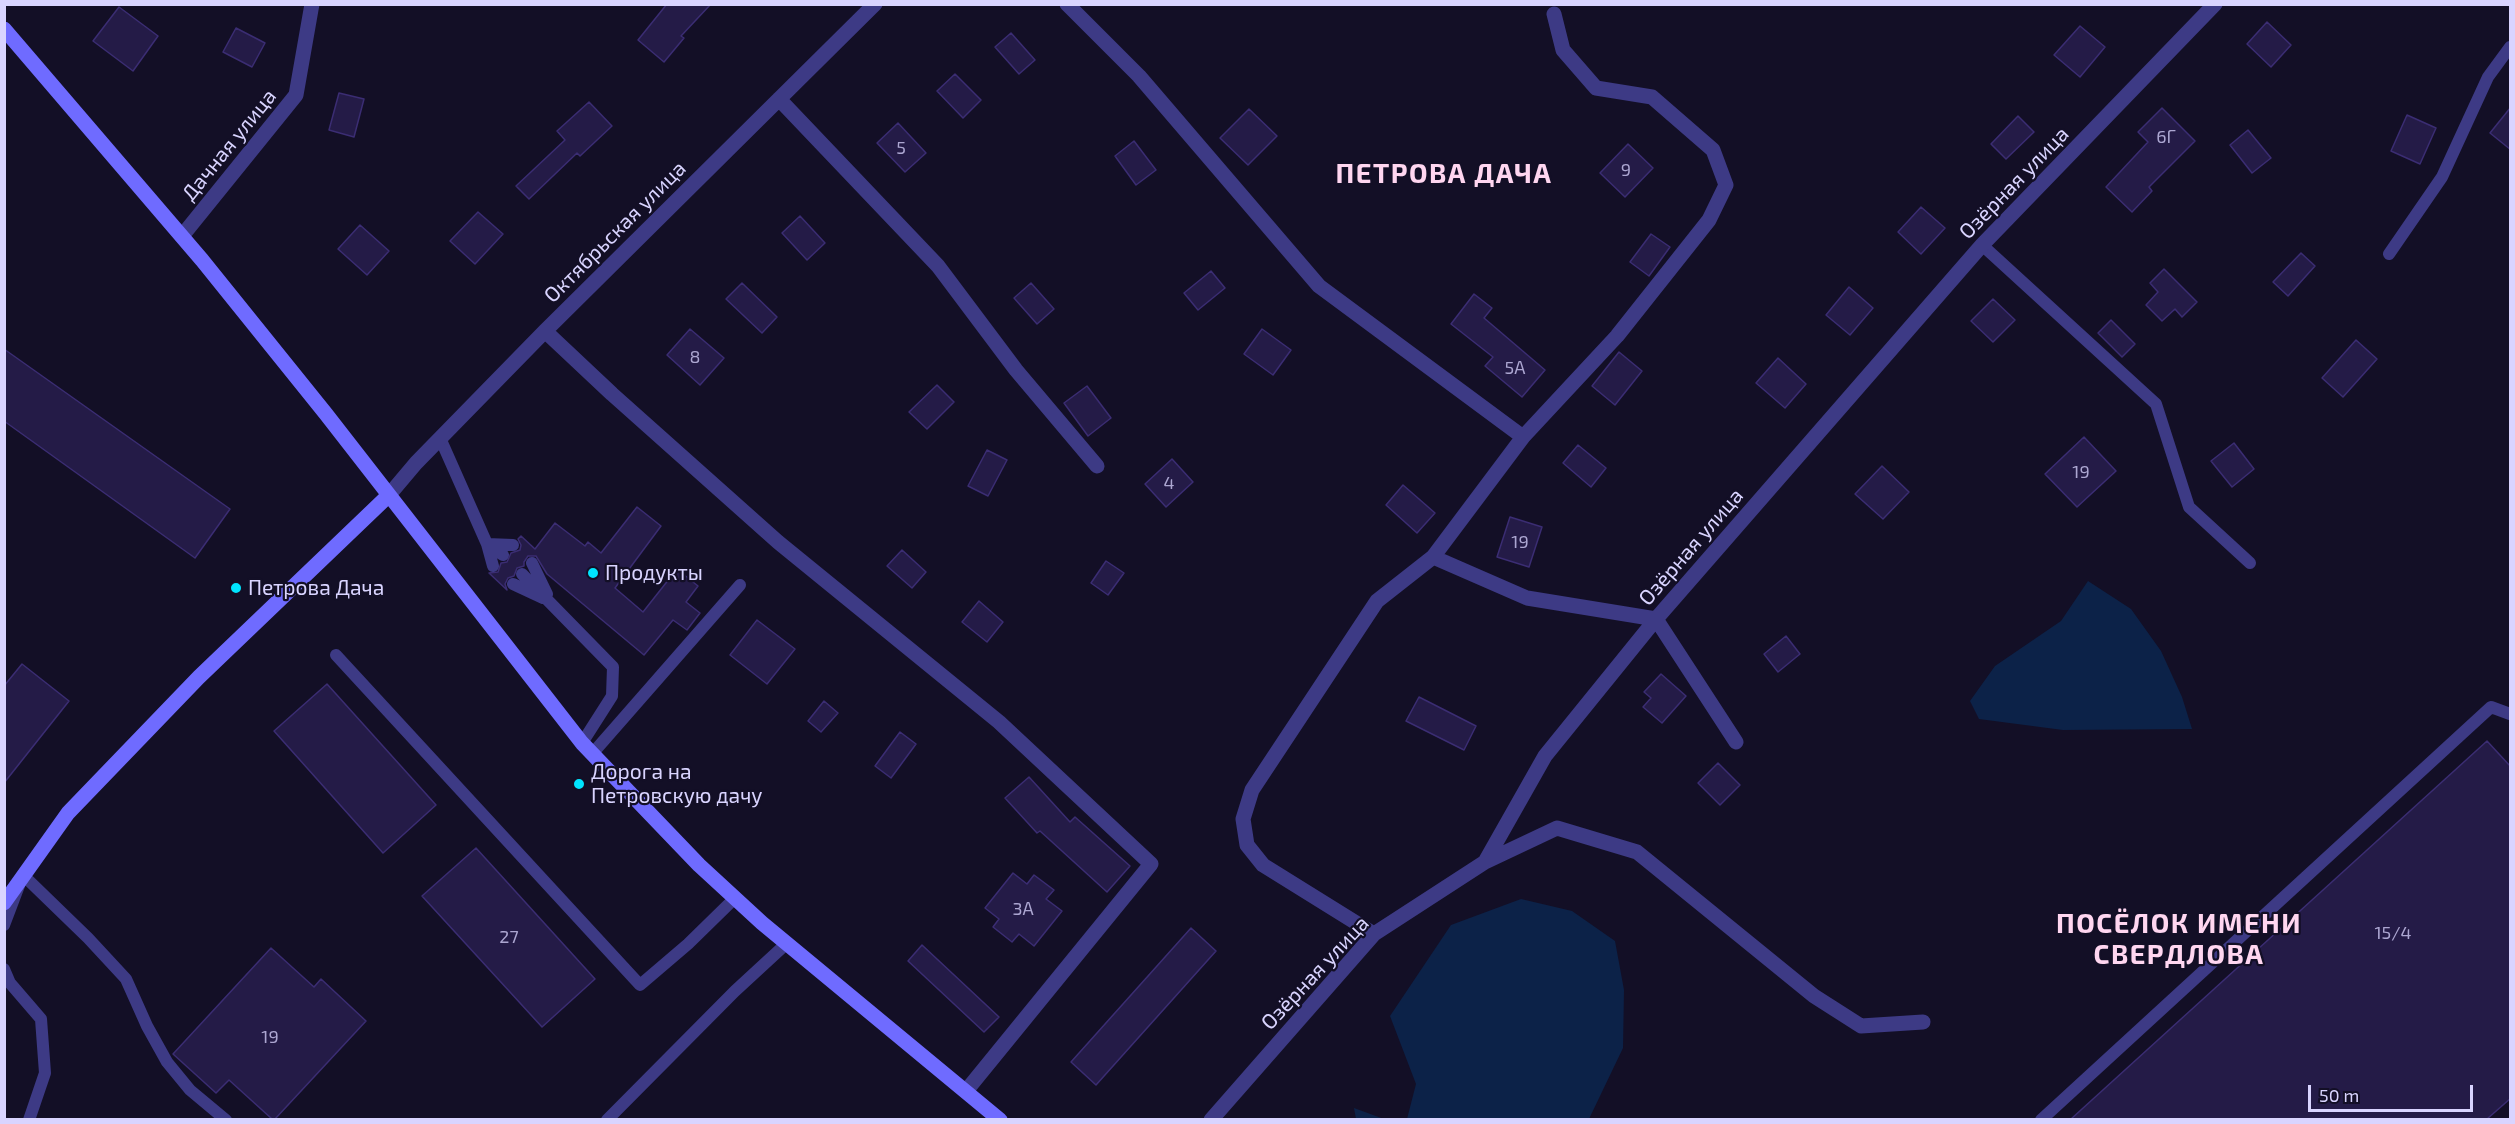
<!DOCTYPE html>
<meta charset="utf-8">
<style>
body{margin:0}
#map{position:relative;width:2515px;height:1124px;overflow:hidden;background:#130f26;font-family:"Exo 2",sans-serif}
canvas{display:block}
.frame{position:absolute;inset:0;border:6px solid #d9d4ff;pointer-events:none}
.scale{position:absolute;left:2308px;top:1085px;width:165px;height:27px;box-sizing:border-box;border:3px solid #d9d4ff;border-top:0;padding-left:8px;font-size:18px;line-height:21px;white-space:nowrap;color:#d9d4ff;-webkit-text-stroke:4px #130f26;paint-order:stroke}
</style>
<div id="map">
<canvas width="2515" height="1124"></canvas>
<div class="frame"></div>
<div class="scale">50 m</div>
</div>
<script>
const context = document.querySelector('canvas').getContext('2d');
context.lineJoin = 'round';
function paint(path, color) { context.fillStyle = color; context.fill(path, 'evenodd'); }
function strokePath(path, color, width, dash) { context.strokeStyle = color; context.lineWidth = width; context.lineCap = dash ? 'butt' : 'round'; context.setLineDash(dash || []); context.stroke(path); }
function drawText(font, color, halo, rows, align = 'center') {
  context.font = font + ' "Exo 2",sans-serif'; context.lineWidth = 4.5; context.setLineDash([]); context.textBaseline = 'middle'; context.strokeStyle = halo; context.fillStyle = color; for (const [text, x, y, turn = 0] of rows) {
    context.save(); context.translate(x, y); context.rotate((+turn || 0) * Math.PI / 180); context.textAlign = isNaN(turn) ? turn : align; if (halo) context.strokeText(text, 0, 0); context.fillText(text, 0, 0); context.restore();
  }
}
const water = new Path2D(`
 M 2088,581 L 2131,609 L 2161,651 L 2182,697 L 2192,729 L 2063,730 L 1979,719 L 1970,701 L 1995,666 L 2061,621 Z
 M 1521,899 L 1572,911 L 1615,941 L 1624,990 L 1623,1048 L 1589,1119 L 1407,1119 L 1416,1084 L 1390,1016 L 1451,925 Z
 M 1354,1108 L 1384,1119 L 1356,1119 Z`);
const building = new Path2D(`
 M 667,4 L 711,4 L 681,36 L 684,38 L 664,62 L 638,40 Z
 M 119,7 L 158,36 L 133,71 L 93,41 Z
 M 2267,22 L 2291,45 L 2271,67 L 2247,44 Z
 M 2080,26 L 2105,47 L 2080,77 L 2054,55 Z
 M 236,28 L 265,43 L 252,67 L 223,52 Z
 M 1011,33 L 1035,60 L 1019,74 L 995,47 Z
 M 955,74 L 981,100 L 963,118 L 937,91 Z
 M 339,93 L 364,99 L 354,137 L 329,130 Z
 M 589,102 L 612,126 L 580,156 L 577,153 L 529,199 L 516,186 L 565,140 L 557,131 Z
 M 2511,107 L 2511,150 L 2490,133 Z
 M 2162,108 L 2195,141 L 2149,187 L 2152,191 L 2132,212 L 2106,187 L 2148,142 L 2138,132 Z
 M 1249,109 L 1277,136 L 1248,165 L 1220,138 Z
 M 2407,115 L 2436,128 L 2420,164 L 2391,151 Z
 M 2018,116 L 2034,132 L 2006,159 L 1991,144 Z
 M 898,123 L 926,153 L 905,172 L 877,143 Z
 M 2248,130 L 2271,158 L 2252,173 L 2230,145 Z
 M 1134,141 L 1156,170 L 1136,185 L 1115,156 Z
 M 1628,144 L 1653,168 L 1625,197 L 1600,173 Z
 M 1921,207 L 1945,228 L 1921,254 L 1898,232 Z
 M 478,212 L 503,234 L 475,264 L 450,241 Z
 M 800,216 L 825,243 L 807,260 L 782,233 Z
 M 360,225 L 389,251 L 367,275 L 338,249 Z
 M 1651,234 L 1670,247 L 1649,276 L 1630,262 Z
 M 2301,253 L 2315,266 L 2288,296 L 2273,282 Z
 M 2164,269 L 2197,302 L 2182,317 L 2175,309 L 2162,321 L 2146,305 L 2158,292 L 2150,283 Z
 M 1211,271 L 1225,288 L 1198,310 L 1184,293 Z
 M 742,283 L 777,317 L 762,333 L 726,299 Z
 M 1031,283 L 1054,309 L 1037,324 L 1014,298 Z
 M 1849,287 L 1873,308 L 1850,335 L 1826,315 Z
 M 1474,294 L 1492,308 L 1484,318 L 1545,370 L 1522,397 L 1485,366 L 1493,357 L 1451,324 Z
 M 1993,299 L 2015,320 L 1993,342 L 1971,321 Z
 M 2111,320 L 2135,344 L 2122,357 L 2098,333 Z
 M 690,329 L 724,358 L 700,385 L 667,355 Z
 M 1262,329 L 1291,350 L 1273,375 L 1244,354 Z
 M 2356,340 L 2377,359 L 2343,397 L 2322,378 Z
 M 4,349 L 230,509 L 195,558 L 4,421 Z
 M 1619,352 L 1642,371 L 1615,405 L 1592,386 Z
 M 1778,358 L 1806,384 L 1785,408 L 1756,383 Z
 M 937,385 L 954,402 L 927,429 L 909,412 Z
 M 1087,386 L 1111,418 L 1088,436 L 1064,403 Z
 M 2084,437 L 2116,471 L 2077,507 L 2045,474 Z
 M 2234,443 L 2254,469 L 2232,487 L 2211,461 Z
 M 1578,445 L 1606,468 L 1591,487 L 1563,463 Z
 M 987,450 L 1007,460 L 988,496 L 968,486 Z
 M 1172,459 L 1193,482 L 1166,507 L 1145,484 Z
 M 1882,466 L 1909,492 L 1883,519 L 1855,494 Z
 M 1403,485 L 1435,513 L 1417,533 L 1386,505 Z
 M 637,507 L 661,526 L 615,588 L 643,612 L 677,569 L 698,586 L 686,602 L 700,613 L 687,630 L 673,620 L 644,655 L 547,574 L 536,556 L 528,556 L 524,562 L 524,566 L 517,568 L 514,576 L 508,578 L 505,584 L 507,590 L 489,573 L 498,572 L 501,563 L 507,562 L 511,553 L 520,550 L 521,545 L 518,539 L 521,536 L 535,549 L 555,523 L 585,546 L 588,542 L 601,553 Z
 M 1510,517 L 1542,527 L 1529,567 L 1497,557 Z
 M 902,550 L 926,572 L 912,588 L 887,566 Z
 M 1106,561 L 1124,573 L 1108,595 L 1091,583 Z
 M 979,601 L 1003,622 L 987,642 L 962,622 Z
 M 757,620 L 795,649 L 767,684 L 730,655 Z
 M 1786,636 L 1800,654 L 1778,672 L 1764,654 Z
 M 22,664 L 69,701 L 4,783 L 4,686 Z
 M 1661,674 L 1686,696 L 1662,723 L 1643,707 L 1651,698 L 1644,692 Z
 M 327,684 L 436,805 L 383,853 L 274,731 Z
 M 1419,697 L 1476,726 L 1464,750 L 1406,721 Z
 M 824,701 L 838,713 L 821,732 L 808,721 Z
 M 900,732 L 916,744 L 891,778 L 875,766 Z
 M 2487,741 L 2511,767 L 2511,1098 L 2487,1119 L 2071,1119 Z
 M 1718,763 L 1740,785 L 1720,805 L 1698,783 Z
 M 1029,777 L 1070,822 L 1075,817 L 1130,866 L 1107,892 L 1040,831 L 1037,833 L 1005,798 Z
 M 476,848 L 595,979 L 542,1027 L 422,896 Z
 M 1013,873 L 1027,884 L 1034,875 L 1054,890 L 1046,899 L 1062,911 L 1034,946 L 1019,934 L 1012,942 L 993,927 L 999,919 L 985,908 Z
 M 1191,928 L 1216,951 L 1096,1085 L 1071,1062 Z
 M 922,945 L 999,1017 L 984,1032 L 908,961 Z
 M 271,948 L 314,987 L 321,979 L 366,1021 L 275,1119 L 272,1119 L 229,1080 L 216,1093 L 173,1054 Z`);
const lane = new Path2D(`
 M 1982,245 L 2156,404 L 2189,507 L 2250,563
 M 2389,254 L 2442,177 L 2488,77 L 2510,47
 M 440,438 L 487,544 L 513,545
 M 532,563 L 547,594
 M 493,566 L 487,544 L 503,555
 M 522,574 L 613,667 L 612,696 L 582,743
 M 513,584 L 543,598
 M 336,655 L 640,985 L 688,944 L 735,898
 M 592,754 L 740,585
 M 4,925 L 23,875 L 88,938 L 126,979 L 147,1026 L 167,1062 L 190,1090 L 226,1120
 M 4,969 L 10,983 L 41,1019 L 45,1073 L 29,1120
 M 607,1120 L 735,991 L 786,944
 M 2041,1120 L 2491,707 L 2510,714`);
const street = new Path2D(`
 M 1067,4 L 1139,76 L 1319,286 L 1523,437
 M 779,99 L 938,266 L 1016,370 L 1097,466
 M 182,236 L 296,95 L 312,4
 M 545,331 L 612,394 L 778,542 L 999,722 L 1151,864 L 966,1091
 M 389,495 L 416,463 L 545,331 L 875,4
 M 1433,557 L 1527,598 L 1656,619 L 1736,742
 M 1485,862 L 1557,828 L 1637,852 L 1814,996 L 1861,1026 L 1923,1022
 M 1374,934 L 1263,865 L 1247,845 L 1243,819 L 1252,790 L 1377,601 L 1433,557 L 1523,437 L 1617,336 L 1709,220 L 1726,185 L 1713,150 L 1652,97 L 1596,88 L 1563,50 L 1554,14
 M 1211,1120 L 1374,934 L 1485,862 L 1545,756 L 1656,619 L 1982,245 L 2215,4`);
const secondary = new Path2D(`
 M 4,29 L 202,260 L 326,414 L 582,743 L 699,865 L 762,923 L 1000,1120
 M 4,903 L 68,813 L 199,677 L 389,495`);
const markers = [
 [593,573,6,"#00e5ff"],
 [236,588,6,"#00e5ff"],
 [579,784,6,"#00e5ff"]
];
const numberNames = [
 ["6Г",2166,137],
 ["5",901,148],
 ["9",1626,170],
 ["8",695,357],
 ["5А",1515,368],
 ["19",2081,472],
 ["4",1169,483],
 ["19",1520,542],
 ["3А",1023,909],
 ["15/4",2393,933],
 ["27",509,937],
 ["19",270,1037]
];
const streetNames = [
 ["Дачная улица",229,145,-51],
 ["Озёрная улица",2014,183,-46],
 ["Октябрьская улица",615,232,-45],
 ["Озёрная улица",1691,547,-49],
 ["Озёрная улица",1315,973,-47]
];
const poiNames = [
 ["Продукты",605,573],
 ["Петрова Дача",248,588],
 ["Дорога на",591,772],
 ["Петровскую дачу",591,796]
];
const districtNames = [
 ["ПЕТРОВА ДАЧА",1444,174],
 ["ПОСЁЛОК ИМЕНИ",2179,924],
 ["СВЕРДЛОВА",2179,955]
];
paint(water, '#0c2248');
paint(building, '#241b47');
strokePath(building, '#3b2d73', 1.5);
strokePath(lane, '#3d3a85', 12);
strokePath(street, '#3d3a85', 15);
strokePath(secondary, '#6f6bff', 15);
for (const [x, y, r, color] of markers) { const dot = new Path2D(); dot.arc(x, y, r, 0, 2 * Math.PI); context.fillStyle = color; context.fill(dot); strokePath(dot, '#130f26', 2); }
drawText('18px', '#aca6d1', null, numberNames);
drawText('21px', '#d9d4ff', '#130f26', streetNames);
drawText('21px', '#d9d4ff', '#130f26', poiNames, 'left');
context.letterSpacing = '1.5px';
drawText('bold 27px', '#ffd6f0', '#130f26', districtNames);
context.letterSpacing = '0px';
</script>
